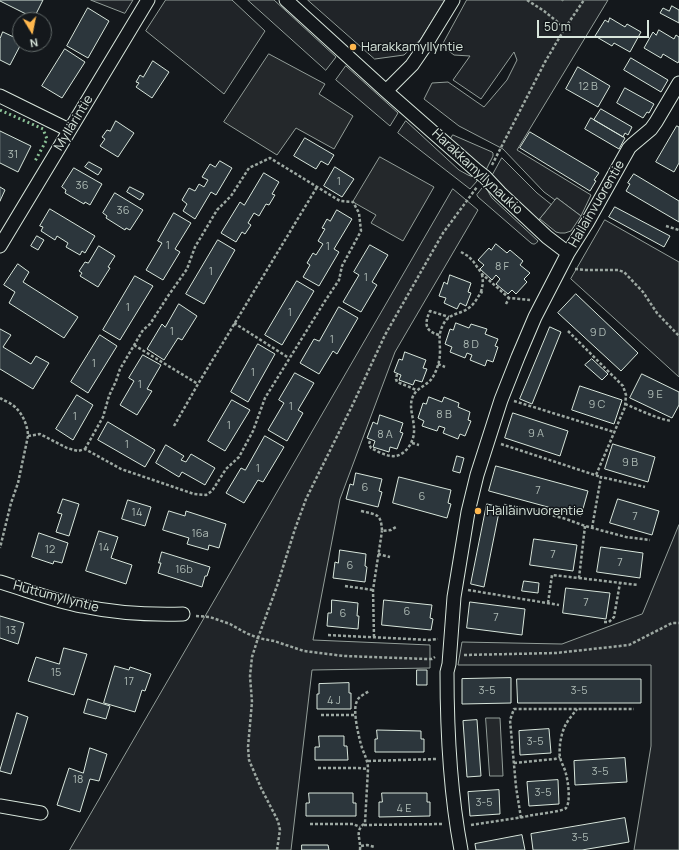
<!DOCTYPE html>
<meta charset="utf-8">
<style>
body{margin:0}
#map{position:relative;width:679px;height:850px;overflow:hidden;background:#14181c;font-family:Manrope,sans-serif}
canvas{display:block}
.north{position:absolute;left:12px;top:12px;width:40px;height:40px;box-sizing:border-box;background:#14181c;border:1px solid #626a69;border-radius:50%;rotate:170deg;font-size:11px;font-weight:700;line-height:16px;text-align:center;color:#d8e6dc}
.north::after{content:'';display:block;margin:auto;width:14px;height:18px;background:#ffb74d;clip-path:polygon(50% 0,100% 100%,50% 72%,0 100%)}
.scale{position:absolute;left:537px;top:20px;width:112px;height:18px;box-sizing:border-box;border:2px solid #d8e6dc;border-top:0;padding-left:5px;font-size:12px;line-height:14px;white-space:nowrap;color:#d8e6dc;-webkit-text-stroke:3px #14181c;paint-order:stroke}
</style>
<div id="map">
<canvas width="679" height="850"></canvas>
<div class="north">N</div>
<div class="scale">50 m</div>
</div>
<script>
const context = document.querySelector('canvas').getContext('2d');
context.lineJoin = 'round';
function paint(path, color) { context.fillStyle = color; context.fill(path, 'evenodd'); }
function strokePath(path, color, width, dash) { context.strokeStyle = color; context.lineWidth = width; context.lineCap = dash ? 'butt' : 'round'; context.setLineDash(dash || []); context.stroke(path); }
function drawText(font, color, halo, rows, align = 'center') {
  context.font = font + ' Manrope,sans-serif'; context.lineWidth = 3; context.setLineDash([]); context.textBaseline = 'middle'; context.strokeStyle = halo; context.fillStyle = color; for (const [text, x, y, turn = 0] of rows) {
    context.save(); context.translate(x, y); context.rotate((+turn || 0) * Math.PI / 180); context.textAlign = isNaN(turn) ? turn : align; if (halo) context.strokeText(text, 0, 0); context.fillText(text, 0, 0); context.restore();
  }
}
const green = new Path2D(`
 M 91,0 L 133,0 L 125,13 Z
 M 166,0 L 232,0 L 265,31 L 224,94 L 146,31 Z
 M 248,0 L 274,0 L 336,57 L 326,70 Z
 M 308,0 L 445,0 L 421,39 L 404,55 L 375,59 Z
 M 467,0 L 561,0 L 563,1 L 563,0 L 608,0 L 517,150 L 591,195 L 581,216 L 557,198 L 555,200 L 544,192 L 503,149 L 459,126 L 424,99 L 432,83 L 448,82 L 484,107 L 507,80 L 517,60 L 514,52 L 481,99 L 453,80 L 470,56 L 454,55 L 442,46 Z
 M 346,66 L 398,113 L 390,126 L 336,80 Z
 M 406,121 L 459,170 L 468,175 L 476,178 L 477,179 L 477,181 L 470,189 L 398,133 Z
 M 453,135 L 492,152 L 493,153 L 493,156 L 485,172 L 450,140 Z
 M 502,158 L 537,193 L 552,205 L 538,221 L 491,178 Z
 M 484,186 L 485,186 C 488,190 489,194 492,198 L 538,241 C 536,244 534,245 531,243 L 478,197 L 477,195 Z
 M 453,189 L 478,210 L 395,352 L 340,499 L 313,640 L 430,645 L 430,668 L 312,670 L 291,850 L 70,850 Z
 M 605,220 L 679,262 L 679,377 L 571,279 Z
 M 679,525 L 679,850 L 634,850 L 651,746 L 651,665 L 458,665 L 462,642 L 562,644 L 642,614 Z`);
const parking = new Path2D(`
 M 269,54 L 325,84 L 319,94 L 353,116 L 334,149 L 296,128 L 277,155 L 224,122 Z
 M 380,157 L 434,187 L 403,241 L 371,223 L 376,215 L 353,202 Z
 M 557,198 L 581,216 L 571,231 L 565,233 L 560,233 L 556,232 L 540,219 Z
 M 486,718 L 500,718 L 503,776 L 490,776 Z`);
const building = new Path2D(`
 M 0,0 L 43,0 L 34,18 L 0,1 Z
 M 672,6 L 679,10 L 679,23 L 660,13 L 663,8 L 669,11 Z
 M 88,8 L 109,21 L 88,58 L 67,46 Z
 M 610,18 L 625,27 L 627,24 L 641,32 L 630,52 L 614,43 L 612,46 L 595,36 L 605,20 L 608,22 Z
 M 659,30 L 674,39 L 676,35 L 679,37 L 679,61 L 678,63 L 663,54 L 661,58 L 644,48 L 653,32 L 656,35 Z
 M 3,32 L 20,40 L 20,44 L 21,44 L 10,65 L 0,60 L 0,39 Z
 M 65,49 L 85,62 L 62,98 L 42,86 Z
 M 631,58 L 668,80 L 661,92 L 624,70 Z
 M 153,61 L 169,72 L 152,98 L 136,87 L 139,83 L 136,82 L 140,75 L 143,77 Z
 M 578,67 L 610,86 L 598,107 L 566,89 Z
 M 625,88 L 654,104 L 649,113 L 647,112 L 643,118 L 617,103 Z
 M 601,109 L 632,127 L 628,135 L 625,133 L 623,137 L 594,120 Z
 M 591,118 L 625,138 L 619,149 L 585,129 Z
 M 116,121 L 134,133 L 118,157 L 100,146 L 105,139 L 102,137 L 107,130 L 110,131 Z
 M 677,126 L 679,127 L 679,163 L 674,172 L 656,162 Z
 M 0,131 L 31,146 L 18,172 L 0,163 Z
 M 530,132 L 599,173 L 594,180 L 596,181 L 590,191 L 520,148 Z
 M 305,138 L 334,155 L 328,165 L 321,161 L 316,169 L 294,156 Z
 M 220,161 L 232,168 L 216,195 L 211,192 L 195,219 L 183,211 L 187,204 L 182,200 L 189,188 L 195,191 L 199,184 L 204,187 L 208,180 L 202,177 L 210,164 L 215,167 Z
 M 89,162 L 102,169 L 98,175 L 85,167 Z
 M 335,167 L 354,179 L 342,197 L 324,186 Z
 M 74,168 L 102,184 L 90,205 L 85,202 L 84,204 L 65,193 L 66,190 L 62,187 Z
 M 264,173 L 279,182 L 272,194 L 275,195 L 269,205 L 266,204 L 259,216 L 254,213 L 248,223 L 251,225 L 245,234 L 242,232 L 236,242 L 221,233 L 240,202 L 244,205 Z
 M 634,174 L 679,201 L 679,222 L 626,191 L 630,184 L 628,183 Z
 M 0,187 L 5,190 L 0,201 Z
 M 130,187 L 144,194 L 140,200 L 127,192 Z
 M 115,193 L 143,210 L 130,230 L 126,228 L 125,230 L 106,218 L 107,216 L 103,213 Z
 M 615,207 L 670,236 L 664,247 L 609,217 Z
 M 50,209 L 95,236 L 85,253 L 82,251 L 80,255 L 66,247 L 68,243 L 57,236 L 55,240 L 41,231 L 43,227 L 40,226 Z
 M 337,210 L 352,219 L 334,249 L 339,252 L 319,286 L 303,277 L 310,265 L 307,263 L 313,253 L 316,255 L 323,244 L 318,241 L 325,229 L 322,228 L 327,219 L 330,221 Z
 M 174,213 L 191,223 L 175,249 L 180,252 L 163,280 L 146,270 L 162,243 L 158,241 Z
 M 37,236 L 44,240 L 38,250 L 31,246 Z
 M 218,240 L 235,250 L 204,304 L 186,294 Z
 M 496,244 L 507,253 L 510,250 L 523,261 L 520,265 L 530,273 L 524,279 L 527,282 L 516,294 L 512,290 L 508,294 L 496,284 L 500,279 L 496,275 L 492,280 L 480,269 L 484,265 L 478,260 L 489,248 L 491,250 Z
 M 370,245 L 388,255 L 372,282 L 377,285 L 361,312 L 343,302 L 359,275 L 354,272 Z
 M 99,246 L 115,256 L 108,267 L 110,268 L 98,287 L 80,276 L 82,273 L 79,271 L 85,262 L 88,263 Z
 M 18,264 L 29,272 L 23,282 L 78,317 L 64,338 L 9,303 L 15,292 L 4,285 Z
 M 450,275 L 471,283 L 468,292 L 471,293 L 466,306 L 460,303 L 457,309 L 444,303 L 446,298 L 439,296 L 444,282 L 447,284 Z
 M 135,276 L 153,286 L 120,340 L 103,330 Z
 M 297,281 L 314,291 L 282,345 L 265,335 Z
 M 576,294 L 638,353 L 621,371 L 558,313 Z
 M 179,304 L 197,316 L 182,340 L 178,338 L 164,360 L 147,349 L 162,324 L 165,327 Z
 M 339,307 L 358,318 L 337,354 L 333,351 L 319,374 L 300,363 L 314,339 L 319,341 Z
 M 456,323 L 469,328 L 471,324 L 487,329 L 485,334 L 498,339 L 495,346 L 498,347 L 493,362 L 487,360 L 485,366 L 470,360 L 472,355 L 467,353 L 465,358 L 450,352 L 452,347 L 445,344 L 450,329 L 453,330 Z
 M 550,327 L 561,332 L 532,404 L 520,399 Z
 M 0,329 L 11,335 L 3,347 L 31,364 L 36,356 L 49,363 L 33,389 L 0,369 Z
 M 100,335 L 117,346 L 88,393 L 71,382 Z
 M 258,344 L 275,354 L 248,402 L 231,392 Z
 M 405,352 L 426,360 L 423,368 L 427,369 L 422,382 L 415,380 L 413,385 L 399,380 L 401,375 L 394,372 L 399,359 L 402,360 Z
 M 143,355 L 161,365 L 147,389 L 152,391 L 137,415 L 120,405 L 134,381 L 129,378 Z
 M 592,359 L 608,374 L 602,380 L 585,365 Z
 M 295,373 L 314,383 L 298,410 L 303,413 L 287,441 L 268,430 L 284,403 L 279,400 Z
 M 642,374 L 679,392 L 679,405 L 672,418 L 630,398 Z
 M 580,386 L 622,400 L 614,424 L 572,410 Z
 M 77,395 L 93,405 L 73,440 L 56,429 Z
 M 429,397 L 442,402 L 444,397 L 459,403 L 458,407 L 470,412 L 468,420 L 471,421 L 465,436 L 460,434 L 458,439 L 443,433 L 445,428 L 439,426 L 437,431 L 422,426 L 424,421 L 418,418 L 423,403 L 426,404 Z
 M 232,400 L 250,410 L 225,451 L 208,441 Z
 M 513,413 L 568,431 L 560,456 L 505,438 Z
 M 380,415 L 403,423 L 400,432 L 403,433 L 397,449 L 390,447 L 389,452 L 373,447 L 375,441 L 367,438 L 373,422 L 377,424 Z
 M 108,422 L 155,450 L 145,467 L 98,440 Z
 M 265,436 L 284,447 L 263,482 L 258,480 L 244,503 L 226,493 L 241,468 L 245,470 Z
 M 613,444 L 655,457 L 648,482 L 605,469 Z
 M 166,445 L 184,456 L 181,460 L 186,462 L 191,454 L 215,468 L 205,485 L 182,472 L 179,477 L 156,463 Z
 M 457,456 L 464,458 L 460,473 L 453,471 Z
 M 496,466 L 588,491 L 581,516 L 489,491 Z
 M 356,473 L 382,479 L 379,491 L 382,492 L 378,507 L 346,499 L 350,484 L 353,485 Z
 M 399,477 L 451,490 L 448,503 L 451,504 L 447,518 L 393,503 Z
 M 63,499 L 79,504 L 69,536 L 56,532 L 62,514 L 58,513 Z
 M 618,499 L 659,511 L 652,535 L 610,523 Z
 M 128,500 L 151,507 L 145,526 L 122,519 Z
 M 487,504 L 500,507 L 484,587 L 471,584 Z
 M 169,511 L 185,516 L 186,511 L 226,524 L 219,548 L 209,545 L 208,550 L 187,544 L 189,538 L 163,530 Z
 M 99,531 L 118,537 L 111,558 L 132,565 L 126,584 L 86,571 Z
 M 39,533 L 68,543 L 62,563 L 54,561 L 53,564 L 32,557 Z
 M 534,539 L 577,545 L 573,571 L 530,565 Z
 M 601,547 L 643,553 L 640,578 L 597,572 Z
 M 340,550 L 366,554 L 365,566 L 367,567 L 365,582 L 333,578 L 335,562 L 338,563 Z
 M 162,552 L 210,567 L 207,576 L 205,576 L 202,587 L 158,573 L 161,563 L 159,563 Z
 M 524,581 L 539,583 L 538,593 L 522,591 Z
 M 566,588 L 610,593 L 606,619 L 563,613 Z
 M 332,600 L 358,603 L 357,616 L 359,616 L 358,629 L 327,626 L 328,613 L 331,613 Z
 M 384,600 L 432,605 L 430,618 L 433,619 L 431,630 L 382,625 Z
 M 470,602 L 525,609 L 522,635 L 467,628 Z
 M 0,616 L 24,623 L 18,644 L 0,638 Z
 M 64,648 L 87,654 L 74,695 L 28,681 L 36,657 L 59,664 Z
 M 115,666 L 129,670 L 130,667 L 151,674 L 145,691 L 142,690 L 135,712 L 104,703 Z
 M 417,670 L 427,670 L 427,685 L 417,685 Z
 M 511,678 L 511,703 L 462,704 L 462,679 Z
 M 517,679 L 641,679 L 641,703 L 518,703 Z
 M 349,683 L 349,693 L 351,693 L 351,709 L 317,709 L 317,694 L 319,694 L 319,684 Z
 M 88,699 L 110,706 L 106,719 L 84,713 Z
 M 17,713 L 28,717 L 11,774 L 0,771 L 0,770 Z
 M 477,720 L 481,776 L 467,777 L 463,721 Z
 M 549,729 L 551,753 L 520,755 L 519,731 Z
 M 377,730 L 421,731 L 421,739 L 424,739 L 424,752 L 375,752 L 375,739 L 377,739 Z
 M 319,736 L 344,736 L 344,746 L 347,746 L 348,760 L 315,760 L 315,747 L 319,747 Z
 M 90,748 L 107,754 L 99,781 L 90,779 L 80,812 L 57,805 L 69,768 L 83,773 Z
 M 625,758 L 627,782 L 575,785 L 574,761 Z
 M 558,780 L 559,804 L 529,806 L 527,782 Z
 M 499,790 L 500,814 L 470,816 L 468,792 Z
 M 309,793 L 353,793 L 353,803 L 356,803 L 356,816 L 306,816 L 306,803 L 309,803 Z
 M 382,793 L 427,793 L 427,802 L 430,802 L 430,816 L 379,817 L 379,802 L 382,802 Z
 M 625,818 L 629,842 L 582,850 L 533,850 L 531,834 Z
 M 522,835 L 525,850 L 476,850 L 475,844 Z
 M 302,845 L 328,845 L 329,850 L 302,850 Z`);
const path = new Path2D(`
 M 527,0 L 544,11 L 565,28
 M 492,165 L 545,62 L 565,28 L 584,0
 M 666,226 L 679,230
 M 461,252 L 468,256 L 473,261 L 482,274 L 509,298
 M 575,269 L 585,270 L 618,270 L 624,272 L 643,292 L 657,313 L 679,336
 M 481,292 L 483,283 L 482,274
 M 506,304 L 509,298 L 530,300
 M 234,323 L 289,358
 M 568,331 L 623,386 L 626,395 L 625,407 L 596,475
 M 439,335 C 425,331 424,324 430,311 L 449,317
 M 134,345 L 198,384
 M 438,364 L 445,367
 M 397,374 L 396,379 L 397,382 L 412,388 L 416,390
 M 0,398 C 5,401 13,404 17,409 C 23,415 28,427 28,436 L 18,483 L 11,503 L 0,548
 M 514,401 L 614,432
 M 625,404 C 640,410 655,418 671,421
 M 174,426 L 198,384 L 317,187
 M 28,436 L 40,434 L 67,448 L 78,451 L 85,449 L 121,469 L 194,494 L 206,495 L 212,491 L 226,469 L 239,457 L 253,431 L 265,398 L 325,301 L 339,280 L 342,266 L 361,231 L 359,213 L 353,202 L 340,201 L 270,158 L 249,168 L 231,196 L 217,210 L 195,247 L 187,269 L 168,296 L 150,324 L 143,330 L 120,369 L 116,381 L 109,396 L 103,417 L 85,449
 M 370,441 L 369,444 L 371,448 C 377,451 384,455 391,456 C 405,458 415,441 414,429 C 414,419 409,408 412,399 C 415,387 429,386 434,375 C 438,367 440,360 440,351 C 440,342 438,334 443,325 C 449,312 461,315 470,307 C 475,303 478,297 481,292 L 483,293
 M 412,443 L 419,445
 M 501,444 L 601,477
 M 504,505 L 532,510 L 566,519 L 585,526 L 626,537 L 650,540
 M 361,511 C 377,515 381,513 382,531 L 391,530 L 396,527
 M 592,528 L 601,477 L 645,487
 M 378,554 L 390,557
 M 579,578 L 638,585
 M 345,586 L 373,590
 M 468,590 L 559,605
 M 548,603 L 552,575 L 579,578 L 585,526
 M 196,616 L 210,617 L 230,624 L 246,633 L 258,638 L 274,641 L 304,651 L 344,656 L 427,659 L 432,659 L 435,657
 M 604,622 L 609,622 L 614,617 L 620,583
 M 328,635 L 429,640 L 438,639
 M 374,637 L 373,590 L 382,531
 M 464,655 L 556,653 L 629,645 L 672,623 L 679,623
 M 321,715 L 356,715
 M 368,761 L 436,759
 M 514,763 L 555,759 L 560,757
 M 318,768 L 358,768 L 368,769
 M 521,818 L 516,787 L 510,720 L 514,709 L 634,709
 M 310,824 L 353,824 L 360,827
 M 364,825 L 443,824
 M 471,825 L 524,817 C 533,814 562,812 566,808 C 571,802 568,781 566,774 C 565,768 561,763 560,757 C 559,753 560,748 560,744 C 563,726 566,723 577,709
 M 361,846 L 367,845 L 375,847
 M 277,850 L 280,830 L 278,821 L 261,788 L 249,760 L 248,747 L 252,702 L 250,676 L 252,657 L 258,638 L 277,586 L 295,529 L 306,499 L 353,404 L 385,335 L 443,233 L 477,187
 M 360,850 C 361,838 354,831 365,823 L 368,769 C 368,761 365,756 362,748 C 359,738 352,710 357,701 C 359,696 365,694 369,691`);
const minor = new Path2D(`
 M 286,0 L 386,91 L 476,170 L 485,177 L 500,193 L 547,237 L 568,253
 M 386,91 L 412,65 L 423,49 L 453,0
 M 0,96 L 69,130
 M 0,246 L 148,0
 M 0,582 C 27,590 54,601 82,606 C 115,613 150,615 183,614
 M 0,806 L 41,813
 M 461,850 C 450,792 447,732 447,672 L 449,664 L 454,597 L 468,512 L 477,475 L 501,400 L 518,357 L 535,317 L 568,253 L 587,223 L 629,148 L 632,145 L 651,129 L 656,122 L 679,83`);
const hedge = new Path2D(`
 M 0,110 L 43,129 L 47,139 L 34,163`);
const markers = [
 [353,47,4,"#ffb74d"],
 [478,511,4,"#ffb74d"]
];
const numberNames = [
 ["12 B",588,87],
 ["31",13,155],
 ["1",339,182],
 ["36",82,186],
 ["36",123,211],
 ["1",168,246],
 ["1",328,247],
 ["8 F",502,267],
 ["1",211,272],
 ["1",366,278],
 ["1",128,308],
 ["1",290,313],
 ["1",172,332],
 ["9 D",598,333],
 ["1",332,340],
 ["8 D",471,345],
 ["1",94,364],
 ["1",253,373],
 ["1",140,385],
 ["9 E",655,395],
 ["9 C",597,405],
 ["1",291,407],
 ["8 B",444,415],
 ["1",75,417],
 ["1",229,426],
 ["9 A",536,434],
 ["8 A",385,435],
 ["1",127,445],
 ["9 B",630,463],
 ["1",258,469],
 ["6",365,488],
 ["7",538,491],
 ["6",422,497],
 ["14",137,513],
 ["7",635,517],
 ["16a",200,534],
 ["14",104,548],
 ["12",50,550],
 ["7",553,555],
 ["7",620,563],
 ["6",350,566],
 ["16b",184,570],
 ["7",586,603],
 ["6",407,612],
 ["6",343,614],
 ["7",496,618],
 ["13",11,631],
 ["15",56,673],
 ["17",129,682],
 ["3-5",487,691],
 ["3-5",579,691],
 ["4 J",334,701],
 ["3-5",535,742],
 ["3-5",600,772],
 ["18",78,780],
 ["3-5",543,793],
 ["3-5",484,803],
 ["4 E",404,809],
 ["3-5",580,838]
];
const poiNames = [
 ["Harakkamyllyntie",361,47],
 ["Hallainvuorentie",486,511]
];
const streetNames = [
 ["Myllärintie",74,123,-59],
 ["Harakkamyllynaukio",477,172,43],
 ["Hallainvuorentie",597,204,-60],
 ["Huttumyllyntie",56,597,15]
];
paint(green, '#202428');
strokePath(green, '#939e99', 1);
paint(parking, '#24282b');
strokePath(parking, '#939e99', 1);
paint(building, '#2c363c');
strokePath(building, '#d8e6dc', 1);
strokePath(minor, '#d8e6dc', 15);
strokePath(path, '#9da8a2', 2.5, [3, 2]);
strokePath(minor, '#14181c', 13);
strokePath(hedge, '#8ac095', 3, [2, 3]);
for (const [x, y, r, color] of markers) { const dot = new Path2D(); dot.arc(x, y, r, 0, 2 * Math.PI); context.fillStyle = color; context.fill(dot); strokePath(dot, '#14181c', 1.5); }
drawText('11px', '#adbab4', null, numberNames);
drawText('13px', '#d8e6dc', '#14181c', poiNames, 'left');
drawText('13px', '#d8e6dc', '#14181c', streetNames);
</script>
